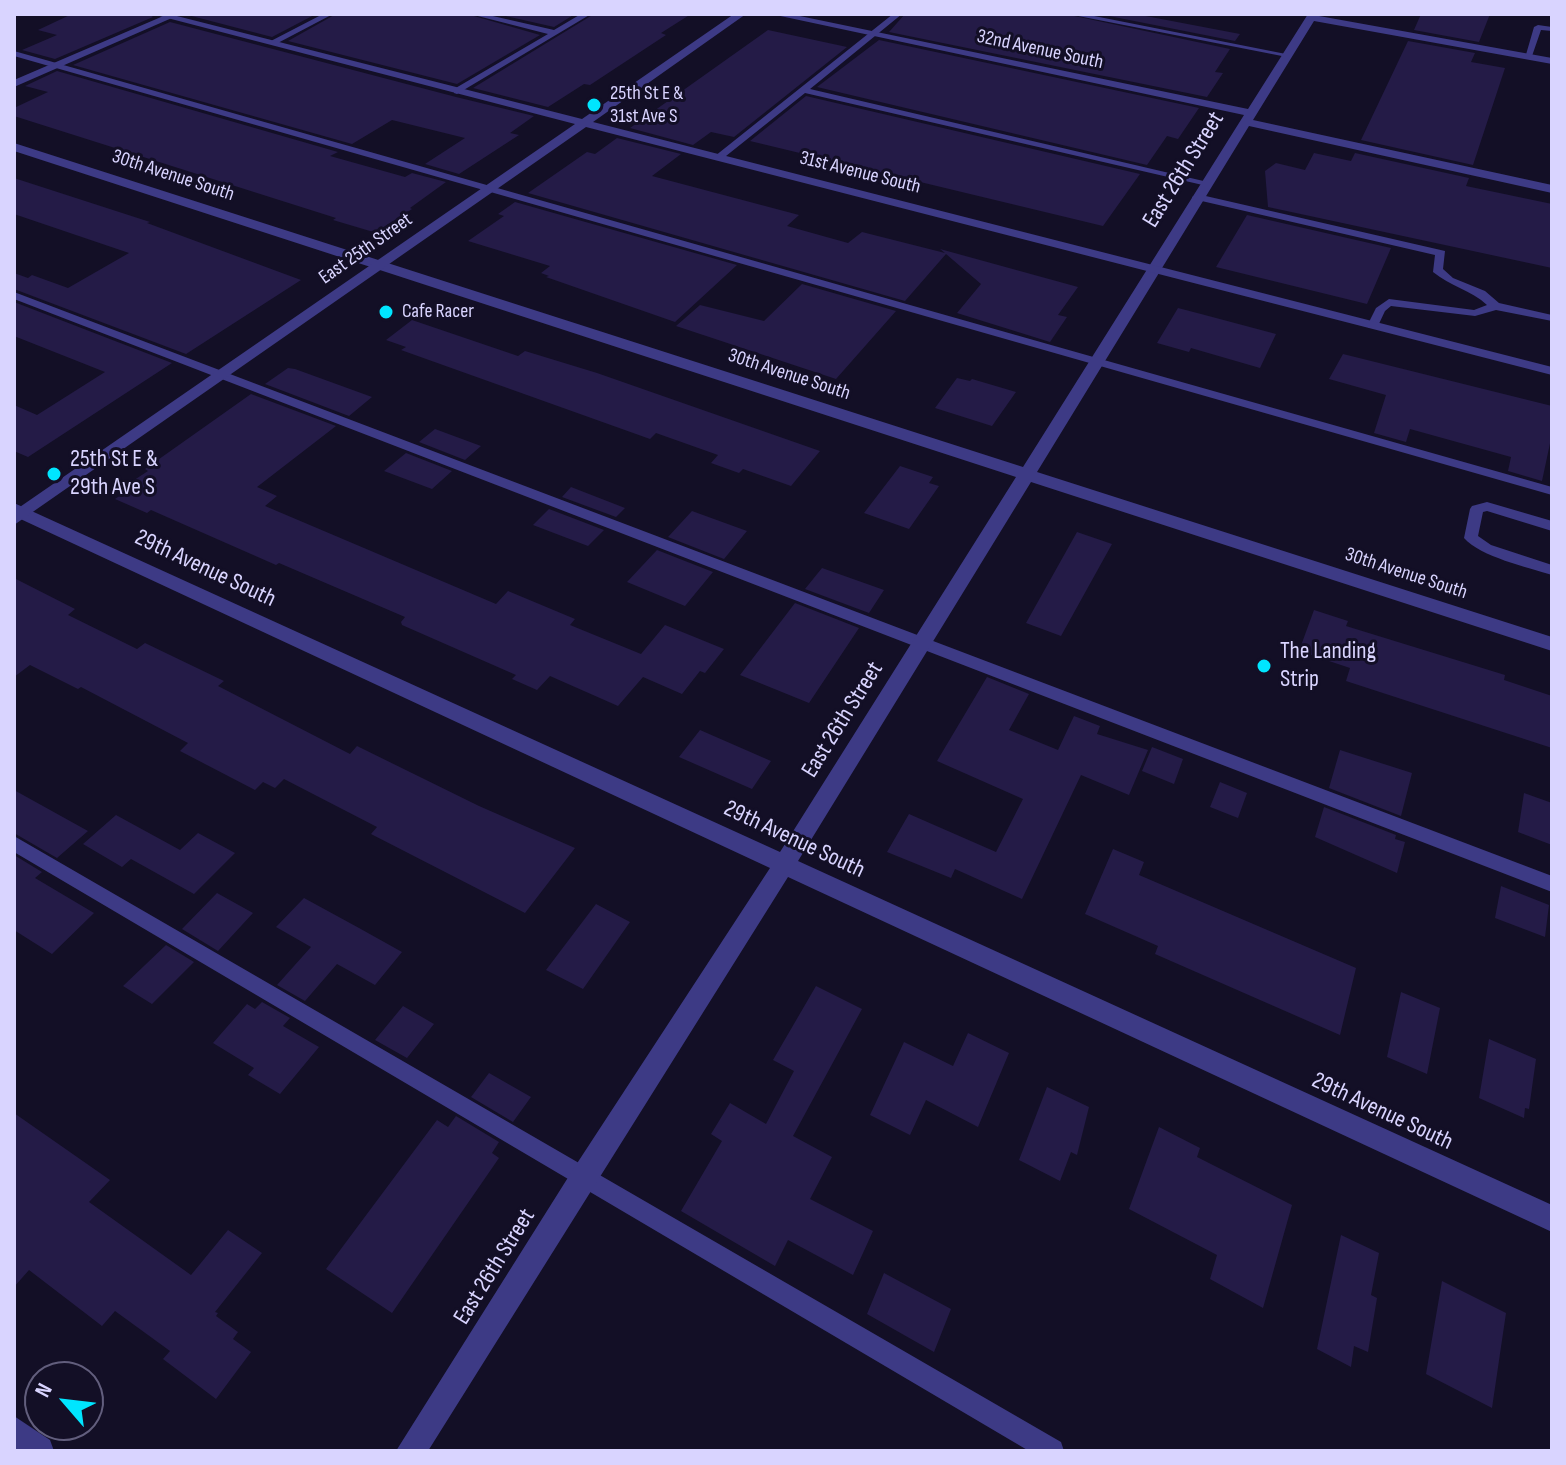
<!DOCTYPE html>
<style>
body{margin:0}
#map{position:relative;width:1566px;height:1465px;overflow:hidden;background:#130f26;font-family:"Sofia Sans Condensed",sans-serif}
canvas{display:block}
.frame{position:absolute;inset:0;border:16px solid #d9d4ff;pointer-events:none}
.north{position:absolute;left:24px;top:1361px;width:80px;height:80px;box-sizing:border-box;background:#130f26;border:2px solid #625e7d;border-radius:50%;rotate:298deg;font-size:22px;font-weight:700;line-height:32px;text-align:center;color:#d9d4ff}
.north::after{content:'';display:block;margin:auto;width:28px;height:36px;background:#00e5ff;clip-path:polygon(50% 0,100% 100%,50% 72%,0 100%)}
</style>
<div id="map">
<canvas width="1566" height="1465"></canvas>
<div class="frame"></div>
<div class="north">N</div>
</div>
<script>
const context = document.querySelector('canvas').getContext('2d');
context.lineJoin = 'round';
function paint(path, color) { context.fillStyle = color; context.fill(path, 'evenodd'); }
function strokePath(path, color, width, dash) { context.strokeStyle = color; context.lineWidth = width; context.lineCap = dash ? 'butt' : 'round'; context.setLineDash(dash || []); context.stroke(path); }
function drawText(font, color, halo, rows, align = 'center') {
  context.font = font + ' "Sofia Sans Condensed",sans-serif'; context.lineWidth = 6; context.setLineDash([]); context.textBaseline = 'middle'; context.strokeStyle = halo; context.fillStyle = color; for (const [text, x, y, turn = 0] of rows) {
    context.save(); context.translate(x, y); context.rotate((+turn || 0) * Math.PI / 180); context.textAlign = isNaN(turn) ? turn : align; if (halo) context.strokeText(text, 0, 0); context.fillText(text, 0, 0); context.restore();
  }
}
const building = new Path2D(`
 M 72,14 L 149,14 L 153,17 L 55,59 L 22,50 L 57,35 L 38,30 Z
 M 184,14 L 316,14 L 272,37 Z
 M 336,14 L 467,14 L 540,35 L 457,84 L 288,41 Z
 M 497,14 L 575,14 L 554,27 Z
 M 594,14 L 691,14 L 661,33 L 666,35 L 590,85 L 584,84 L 548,107 L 473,88 Z
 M 905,14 L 1065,14 L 1230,49 L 1215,72 L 1223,73 L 1207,97 L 889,32 Z
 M 1099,14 L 1135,14 L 1240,34 L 1235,41 Z
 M 1421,14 L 1490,14 L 1479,42 L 1414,30 Z
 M 170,22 L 456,97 L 534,116 L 510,133 L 519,135 L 459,174 L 425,164 L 465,138 L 392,120 L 352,144 L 73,65 Z
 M 768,30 L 847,47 L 734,137 L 711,132 L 693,145 L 630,128 Z
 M 879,40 L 1199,108 L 1178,139 L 1167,136 L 1147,165 L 817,87 Z
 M 1408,41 L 1475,53 L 1471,62 L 1505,68 L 1473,165 L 1361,140 Z
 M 57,71 L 338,152 L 330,156 L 405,177 L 412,173 L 446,182 L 410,208 L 412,209 L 376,232 L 370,231 L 333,220 L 336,218 L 14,116 L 14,108 L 48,92 L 25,86 Z
 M 806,96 L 1140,174 L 1103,226 L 750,141 Z
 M 617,138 L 681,154 L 652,176 L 799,215 L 787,226 L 848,243 L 862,232 L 945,253 L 940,249 L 1078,287 L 1058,315 L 1067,317 L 1050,342 L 957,313 L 981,284 L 946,254 L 905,301 L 528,193 L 587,152 L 595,154 Z
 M 1314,153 L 1351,161 L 1355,153 L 1469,178 L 1466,186 L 1552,204 L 1552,268 L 1268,207 L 1265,171 L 1276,163 L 1305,170 Z
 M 14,178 L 150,222 L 147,223 L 301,280 L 186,354 L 14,289 L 14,273 L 28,278 L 32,275 L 68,288 L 129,253 L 14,214 Z
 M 515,202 L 737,265 L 675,322 L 546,277 L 549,276 L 541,273 L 550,266 L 468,241 L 504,216 L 498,214 Z
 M 1247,215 L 1391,248 L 1367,304 L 1216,267 Z
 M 802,284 L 896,311 L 836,379 L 676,326 L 700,305 L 764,321 Z
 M 14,302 L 172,363 L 28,457 L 14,451 L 14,405 L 37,415 L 105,372 L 14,336 Z
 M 1178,308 L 1201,314 L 1276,334 L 1260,368 L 1191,348 L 1189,352 L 1157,343 Z
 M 412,320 L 518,356 L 525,351 L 597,373 L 820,451 L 791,486 L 743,469 L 739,473 L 711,463 L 718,455 L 656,433 L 650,439 L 401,350 L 406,347 L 386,340 Z
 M 1343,354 L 1552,406 L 1552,434 L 1542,481 L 1508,471 L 1511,457 L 1410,429 L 1406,442 L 1374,433 L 1386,395 L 1329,379 Z
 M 288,368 L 295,369 L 372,397 L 349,416 L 265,384 Z
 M 957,378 L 970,381 L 972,379 L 1016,392 L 992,426 L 935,408 Z
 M 251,394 L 336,426 L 257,487 L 277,496 L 265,506 L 496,604 L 508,591 L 575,619 L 570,625 L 641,654 L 665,625 L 724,649 L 705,673 L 700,671 L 682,694 L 643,677 L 618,706 L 550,676 L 537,690 L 512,679 L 516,675 L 402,625 L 401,622 L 405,617 L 279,563 L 276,565 L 151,510 L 147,513 L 115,499 L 127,491 L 122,488 L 148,471 L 145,469 Z
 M 435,429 L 481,446 L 465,460 L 419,442 Z
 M 406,453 L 452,471 L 432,489 L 384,471 Z
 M 900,466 L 933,477 L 929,483 L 939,486 L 909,529 L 864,513 Z
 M 571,487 L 625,508 L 616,517 L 562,497 Z
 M 549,509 L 604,530 L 588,546 L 533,525 Z
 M 692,511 L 747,531 L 724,559 L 668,537 Z
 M 1077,532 L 1112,544 L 1061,636 L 1026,623 Z
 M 657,550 L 713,572 L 685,606 L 627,582 Z
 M 822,568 L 884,590 L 869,613 L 805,589 Z
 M 14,578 L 75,609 L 68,615 L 137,649 L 145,643 L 224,681 L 218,686 L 350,754 L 357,746 L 479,806 L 575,848 L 525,913 L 371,834 L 377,827 L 284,779 L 275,788 L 263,782 L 255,790 L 180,751 L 188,743 L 81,687 L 78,689 L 30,665 L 14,677 Z
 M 795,603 L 859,628 L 809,703 L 740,675 Z
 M 1314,610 L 1348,621 L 1346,626 L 1505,675 L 1504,680 L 1552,696 L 1552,748 L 1346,681 L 1350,668 L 1299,651 Z
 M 987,677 L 1029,694 L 1009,730 L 1058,750 L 1074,716 L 1100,726 L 1097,734 L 1148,750 L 1129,795 L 1081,775 L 1022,899 L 955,869 L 951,878 L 887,852 L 909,814 L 996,852 L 1023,799 L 937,761 Z
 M 700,730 L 771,761 L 752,789 L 679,757 Z
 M 1152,747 L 1183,759 L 1174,784 L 1142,771 Z
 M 1340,750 L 1412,773 L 1401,816 L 1329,788 Z
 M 1220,782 L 1247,793 L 1238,818 L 1210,807 Z
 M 14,790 L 88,831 L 57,858 L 14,833 Z
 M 1524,793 L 1552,803 L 1552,845 L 1518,832 Z
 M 1324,807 L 1396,835 L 1395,839 L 1405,842 L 1397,873 L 1315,837 Z
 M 116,815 L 180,850 L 198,833 L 235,853 L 194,894 L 131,859 L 122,867 L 83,844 Z
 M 1113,849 L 1144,862 L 1139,875 L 1356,968 L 1340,1035 L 1155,954 L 1158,946 L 1085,914 Z
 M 14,855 L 42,872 L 35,878 L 94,913 L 52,954 L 14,930 Z
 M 1501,886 L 1549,905 L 1545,937 L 1495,918 Z
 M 217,893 L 253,913 L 218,951 L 182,929 Z
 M 304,898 L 359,928 L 402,952 L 375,985 L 337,964 L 305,1001 L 277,985 L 311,947 L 276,927 Z
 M 596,904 L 630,922 L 583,989 L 546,970 Z
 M 166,945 L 194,962 L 152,1004 L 123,986 Z
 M 816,986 L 862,1009 L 793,1136 L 832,1157 L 810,1199 L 873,1231 L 853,1275 L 788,1240 L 775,1266 L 681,1211 L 722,1141 L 711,1134 L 730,1103 L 766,1124 L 794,1071 L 773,1060 Z
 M 1401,992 L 1440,1008 L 1427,1074 L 1387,1057 Z
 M 262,1002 L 290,1018 L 283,1026 L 319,1047 L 280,1094 L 248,1075 L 254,1068 L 213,1043 L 247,1004 L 255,1009 Z
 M 403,1006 L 434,1024 L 407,1058 L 375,1040 Z
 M 968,1033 L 1009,1053 L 978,1127 L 926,1100 L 910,1135 L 870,1115 L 904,1042 L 953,1066 Z
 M 1489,1039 L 1536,1059 L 1529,1109 L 1525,1108 L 1524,1118 L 1479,1098 Z
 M 489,1073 L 531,1097 L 513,1122 L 471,1097 Z
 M 1047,1087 L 1089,1107 L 1077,1155 L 1071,1152 L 1060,1181 L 1019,1160 Z
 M 14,1113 L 110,1180 L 89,1202 L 191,1275 L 228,1230 L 262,1253 L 215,1312 L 218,1313 L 216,1316 L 238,1332 L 233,1339 L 251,1352 L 216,1399 L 163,1359 L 170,1351 L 115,1311 L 102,1326 L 29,1270 L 14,1287 Z
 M 456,1116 L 499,1142 L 492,1153 L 499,1158 L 392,1313 L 326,1269 L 437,1120 L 448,1127 Z
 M 1159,1127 L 1200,1148 L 1197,1157 L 1292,1205 L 1263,1308 L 1210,1279 L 1217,1255 L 1129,1209 Z
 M 1341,1235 L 1379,1253 L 1371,1295 L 1377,1298 L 1368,1352 L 1354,1346 L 1351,1367 L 1317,1349 Z
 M 884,1273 L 951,1309 L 934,1352 L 867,1314 Z
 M 1442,1281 L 1506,1313 L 1492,1408 L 1426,1374 Z`);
const service = new Path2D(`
 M 323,14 L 333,14 L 274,45 L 267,43 Z
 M 470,14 L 484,14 L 554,30 L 581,14 L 591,14 L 457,94 L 454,93 L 454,89 L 548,34 Z
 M 893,14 L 902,14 L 810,89 L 1212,183 L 1207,186 L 805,93 L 721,160 L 715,160 L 715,156 Z
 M 1068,14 L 1084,14 L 1291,55 L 1287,57 Z
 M 1538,25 L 1552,27 L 1552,31 L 1541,30 L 1532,56 L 1525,58 L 1534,27 Z
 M 14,51 L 1552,487 L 1552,495 L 14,56 Z
 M 1197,194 L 1445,251 L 1443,269 L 1453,278 L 1485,291 L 1499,303 L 1552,315 L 1552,321 L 1496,310 L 1475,316 L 1391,306 L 1385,311 L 1377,328 L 1369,328 L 1367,326 L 1376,308 L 1389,299 L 1474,310 L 1487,305 C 1471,290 1450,286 1433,272 L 1435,255 L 1193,199 L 1192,197 Z
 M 14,292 L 1552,876 L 1552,892 L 14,299 Z
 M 1487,502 L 1552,521 L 1552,531 L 1487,511 L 1483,512 L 1478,536 L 1491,545 L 1552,565 L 1552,575 C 1527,567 1481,557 1464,538 L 1470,509 L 1472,506 Z
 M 14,836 L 1061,1442 L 1064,1451 L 1029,1451 L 14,852 Z`);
const minor = new Path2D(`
 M 168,14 L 181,14 L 14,87 L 14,80 Z
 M 771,14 L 790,14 L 1248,109 L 1308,14 L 1552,58 L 1552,64 L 1314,21 L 1253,120 L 1552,185 L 1552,193 L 1249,126 L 1037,472 L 1552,637 L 1552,651 L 1031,482 L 798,861 L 1552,1205 L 1552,1232 L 788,877 L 428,1451 L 396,1451 L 574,1168 L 770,868 L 14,516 L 14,503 L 780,852 L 1016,477 L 14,151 L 14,143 L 1023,467 L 1244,115 Z
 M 14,1416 L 50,1440 L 54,1451 L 14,1450 Z`);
const tertiary = new Path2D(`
 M 152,14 L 169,14 L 582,119 L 734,14 L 746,14 L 593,122 L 1552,367 L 1552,375 L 586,127 L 14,525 L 14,511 L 575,124 Z`);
const markers = [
 [594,105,8,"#00e5ff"],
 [386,312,8,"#00e5ff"],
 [54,474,8,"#00e5ff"],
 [1264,666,8,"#00e5ff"]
];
const farStreetnames = [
 ["32nd Avenue South",1040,50,12],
 ["31st Avenue South",860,173,14],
 ["30th Avenue South",173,176,18],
 ["East 25th Street",366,249,-35],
 ["30th Avenue South",789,375,18],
 ["30th Avenue South",1406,574,18]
];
const farPoinames = [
 ["25th St E &",610,94],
 ["31st Ave S",610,117],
 ["Cafe Racer",402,312]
];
const streetNames = [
 ["East 26th Street",1184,170,-58],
 ["29th Avenue South",205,569,25],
 ["East 26th Street",843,720,-58],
 ["29th Avenue South",794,840,25],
 ["29th Avenue South",1382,1112,25],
 ["East 26th Street",495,1267,-58]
];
const poiNames = [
 ["25th St E &",70,460],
 ["29th Ave S",70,488],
 ["The Landing",1280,652],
 ["Strip",1280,680]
];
paint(building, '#241b47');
paint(service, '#3d3a85');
paint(minor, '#3d3a85');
paint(tertiary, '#3d3a85');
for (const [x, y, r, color] of markers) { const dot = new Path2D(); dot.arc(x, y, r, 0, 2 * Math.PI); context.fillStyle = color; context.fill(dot); strokePath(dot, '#130f26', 3); }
drawText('20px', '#d9d4ff', '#130f26', farStreetnames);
drawText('20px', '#d9d4ff', '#130f26', farPoinames, 'left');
drawText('24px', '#d9d4ff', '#130f26', streetNames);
drawText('24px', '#d9d4ff', '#130f26', poiNames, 'left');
</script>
